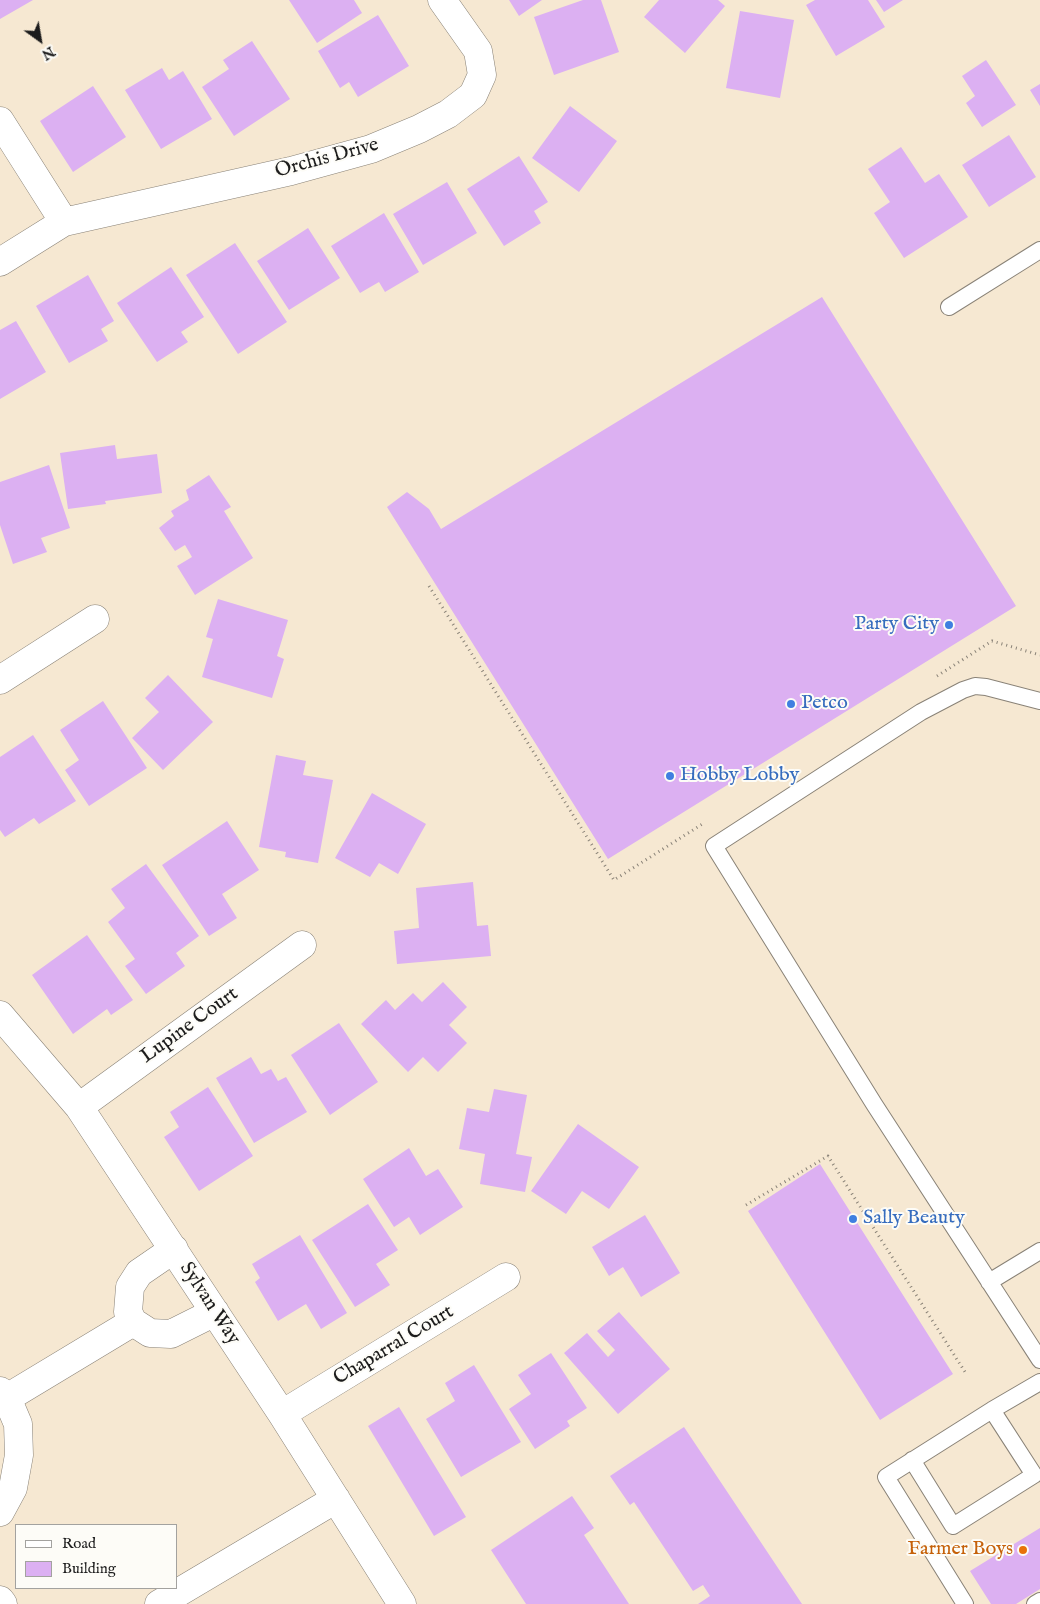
<!DOCTYPE html>
<html>
<head>
<meta charset="utf-8">
<style>
	body { margin:0 }
	#map { position:relative; width:1040px; height:1604px; overflow:hidden; background:#f6e8d2; font-family:"IM FELL English",serif }
	canvas { display:block }
	.legend { position:absolute; left:15px; top:1524px; width:162px; height:65px; box-sizing:border-box; background:#fdfcf7; border:1px solid #a3a29f; margin:0; padding:6px 9px; list-style:none; font-size:15px; color:#1c1c1c }
	.legend li { display:flex; align-items:center; gap:10px; height:25px }
	.legend b { width:25px; border:1px solid #a3a29f }
	.north { position:absolute; left:15px; top:15px; width:50px; height:50px; -webkit-text-stroke:4px #fdfcf7; paint-order:stroke; rotate:148deg; font-size:14px; font-weight:700; line-height:20px; text-align:center; color:#1c1c1c }
	.north::after { content:''; display:block; margin:auto; width:18px; height:22px; background:#1c1c1c; clip-path:polygon(50% 0,100% 100%,50% 72%,0 100%) }
</style>
</head>
<body>
<div id="map">
<canvas width="1040" height="1604"></canvas>
<ul class="legend">
<li><b style="height:6px;background:#fff"></b>Road</li>
<li><b style="height:14px;background:#dcb0f2"></b>Building</li>
</ul>
<div class="north">N</div>
</div>
<script>
const g = document.querySelector('canvas').getContext('2d');
g.lineJoin = 'round';
function paint(path, color) { g.fillStyle = color; g.fill(path, 'evenodd'); }
function strokePath(path, color, width, dash) { g.strokeStyle = color; g.lineWidth = width; g.lineCap = dash ? 'butt' : 'round'; g.setLineDash(dash || []); g.stroke(path); }
function label(font, color, halo, rows, align = 'center') {
  g.font = font + ' "IM FELL English",serif'; g.lineWidth = 4; g.setLineDash([]); g.textBaseline = 'middle'; g.strokeStyle = halo; g.fillStyle = color; for (const [text, x, y, turn = 0] of rows) {
    g.save(); g.translate(x, y); g.rotate((+turn || 0) * Math.PI / 180); g.textAlign = isNaN(turn) ? turn : align; if (halo) g.strokeText(text, 0, 0); g.fillText(text, 0, 0); g.restore();
  }
}
paint(new Path2D(`
	M0,0H33L0,19Z
	M289,0H354L362,13L317,43Z
	M509,0H542L519,16Z
	M583,0H601L619,52L554,75L534,17Z
	M659,0H718L725,6L685,53L644,17Z
	M815,0H868L885,27L836,56L806,5Z
	M876,0H903L884,12Z
	M740,11L794,20L780,98L726,88Z
	M378,15L409,66L358,97L349,82L340,88L318,51Z
	M252,41L290,99L234,136L202,87L229,69L223,60Z
	M986,60L1016,105L982,127L966,103L975,96L962,76Z
	M162,68L169,80L183,71L212,119L161,149L125,90Z
	M1040,84V106L1030,90Z
	M93,86L126,137L73,172L40,121Z
	M570,106L617,141L579,192L532,158Z
	M1009,135L1036,177L989,207L962,165Z
	M901,147L925,183L939,174L968,217L904,258L874,213L890,202L868,169Z
	M519,156L548,202L534,211L541,223L504,246L467,189Z
	M447,182L477,233L423,265L393,214Z
	M384,213L419,272L385,292L379,282L360,293L331,246Z
	M308,228L340,278L289,310L257,261Z
	M235,243L287,322L238,354L186,275Z
	M171,267L204,317L181,332L188,342L157,362L117,303Z
	M88,275L114,321L101,329L108,341L69,363L36,306Z
	M822,297L1016,606L608,859L387,507L407,492L429,509L441,529Z
	M16,321L46,372L0,399V330Z
	M115,445L117,459L157,454L162,493L105,501L106,504L68,509L60,453Z
	M49,465L70,528L41,538L47,552L13,564L0,525V482Z
	M209,475L231,507L224,511L253,558L195,595L177,566L192,557L185,545L175,551L159,528L174,516L171,511L189,500L186,490Z
	M218,599L288,620L277,656L284,659L272,698L202,677L213,639L206,637Z
	M168,675L213,722L163,770L132,738L159,712L145,698Z
	M103,701L147,768L89,806L65,770L79,760L60,730Z
	M33,735L76,801L39,824L34,818L5,837L0,830V757Z
	M276,755L306,761L303,775L333,780L318,863L285,857L286,852L259,847Z
	M372,793L426,824L398,874L379,863L370,877L335,858Z
	M227,821L259,870L222,894L237,918L209,936L162,865Z
	M146,864L199,936L176,953L185,966L146,994L125,966L135,959L108,922L125,908L111,889Z
	M473,882L477,926L488,925L491,956L397,964L394,931L419,928L416,888Z
	M87,935L133,1000L111,1015L107,1009L73,1034L32,975Z
	M443,982L467,1007L449,1025L467,1043L438,1072L423,1057L408,1072L361,1024L386,1000L395,1010L413,993L422,1002Z
	M339,1023L378,1082L330,1115L291,1055Z
	M251,1057L261,1074L271,1069L278,1081L286,1077L307,1112L254,1143L216,1078Z
	M208,1087L253,1156L199,1191L164,1137L179,1127L170,1112Z
	M494,1089L527,1095L516,1154L532,1157L525,1192L480,1184L485,1154L459,1149L467,1108L489,1112Z
	M578,1124L639,1167L609,1209L582,1191L566,1214L531,1191Z
	M409,1148L426,1176L438,1169L463,1207L420,1235L409,1217L394,1227L363,1179Z
	M820,1164L953,1374L880,1420L748,1211Z
	M368,1204L398,1250L376,1264L390,1285L355,1307L312,1240Z
	M645,1215L680,1273L641,1297L623,1267L609,1276L592,1247Z
	M300,1235L347,1313L321,1329L306,1304L278,1321L255,1282L260,1278L252,1264Z
	M619,1312L670,1369L618,1414L564,1353L587,1333L608,1357L615,1350L597,1331Z
	M551,1353L587,1408L567,1421L570,1426L535,1449L509,1409L531,1394L518,1375Z
	M474,1365L521,1442L461,1477L426,1419L455,1401L445,1383Z
	M399,1407L466,1517L434,1536L368,1426Z
	M684,1427L802,1604H698L710,1596L703,1585L693,1591L634,1502L630,1505L610,1476Z
	M572,1496L594,1528L584,1535L629,1604H526L491,1550Z
	M1040,1528V1589L1016,1604H991L970,1571Z`), '#dcb0f2');
const service = new Path2D(`
	M949,307L1040,250
	M1040,701L986,687L975,686L963,690L921,712L714,846L874,1104L1040,1360
	M989,1282L1040,1251
	M912,1460L953,1526L1034,1475L992,1410
	M965,1604L886,1477L992,1410L1040,1382
	M1035,1604L1040,1601`);
const minor = new Path2D(`
	M0,121L64,222
	M0,262L64,222L291,171L371,149L419,129L448,114L473,95L482,75L478,51L442,0
	M0,680L95,619
	M0,1015L79,1107L282,1414L402,1604
	M79,1107L302,945
	M133,1322L128,1312L130,1287L139,1273L174,1249
	M0,1391L7,1398L18,1424L19,1455L13,1488L0,1512
	M7,1398L133,1322L150,1333L171,1334L215,1312
	M282,1414L506,1277
	M0,1600L3,1604
	M159,1604L336,1499`);
strokePath(service, '#898277', 18);
strokePath(minor, '#898277', 29);
strokePath(new Path2D(`
	M429,586L614,880L704,823
	M937,676L992,641L1040,655
	M746,1205L828,1156L965,1372`), '#898277', 3, [1, 4]);
strokePath(service, '#fff', 16);
strokePath(minor, '#fff', 28);
for (const [x, y, r, color] of [
	[949,625,5,"#3f7fe0"],
	[791,704,5,"#3f7fe0"],
	[670,776,5,"#3f7fe0"],
	[853,1219,5,"#3f7fe0"],
	[1023,1550,5,"#e8710a"]
]) { const dot = new Path2D(); dot.arc(x, y, r, 0, 2 * Math.PI); g.fillStyle = color; g.fill(dot); strokePath(dot, '#fdfcf7', 2); }
label('20px', '#1c1c1c', '#fdfcf7', [
	["Orchis Drive",327,159,-15],
	["Lupine Court",190,1026,-36],
	["Sylvan Way",209,1304,57],
	["Chaparral Court",394,1346,-31]
]);
label('20px', '#366cbe', '#fdfcf7', [
	["Party City",939,625,"right"],
	["Petco",801,704],
	["Hobby Lobby",680,776],
	["Sally Beauty",863,1219]
], 'left');
label('20px', '#c56008', '#fdfcf7', [
	["Farmer Boys",1013,1550]
], 'right');
</script>
</body>
</html>
